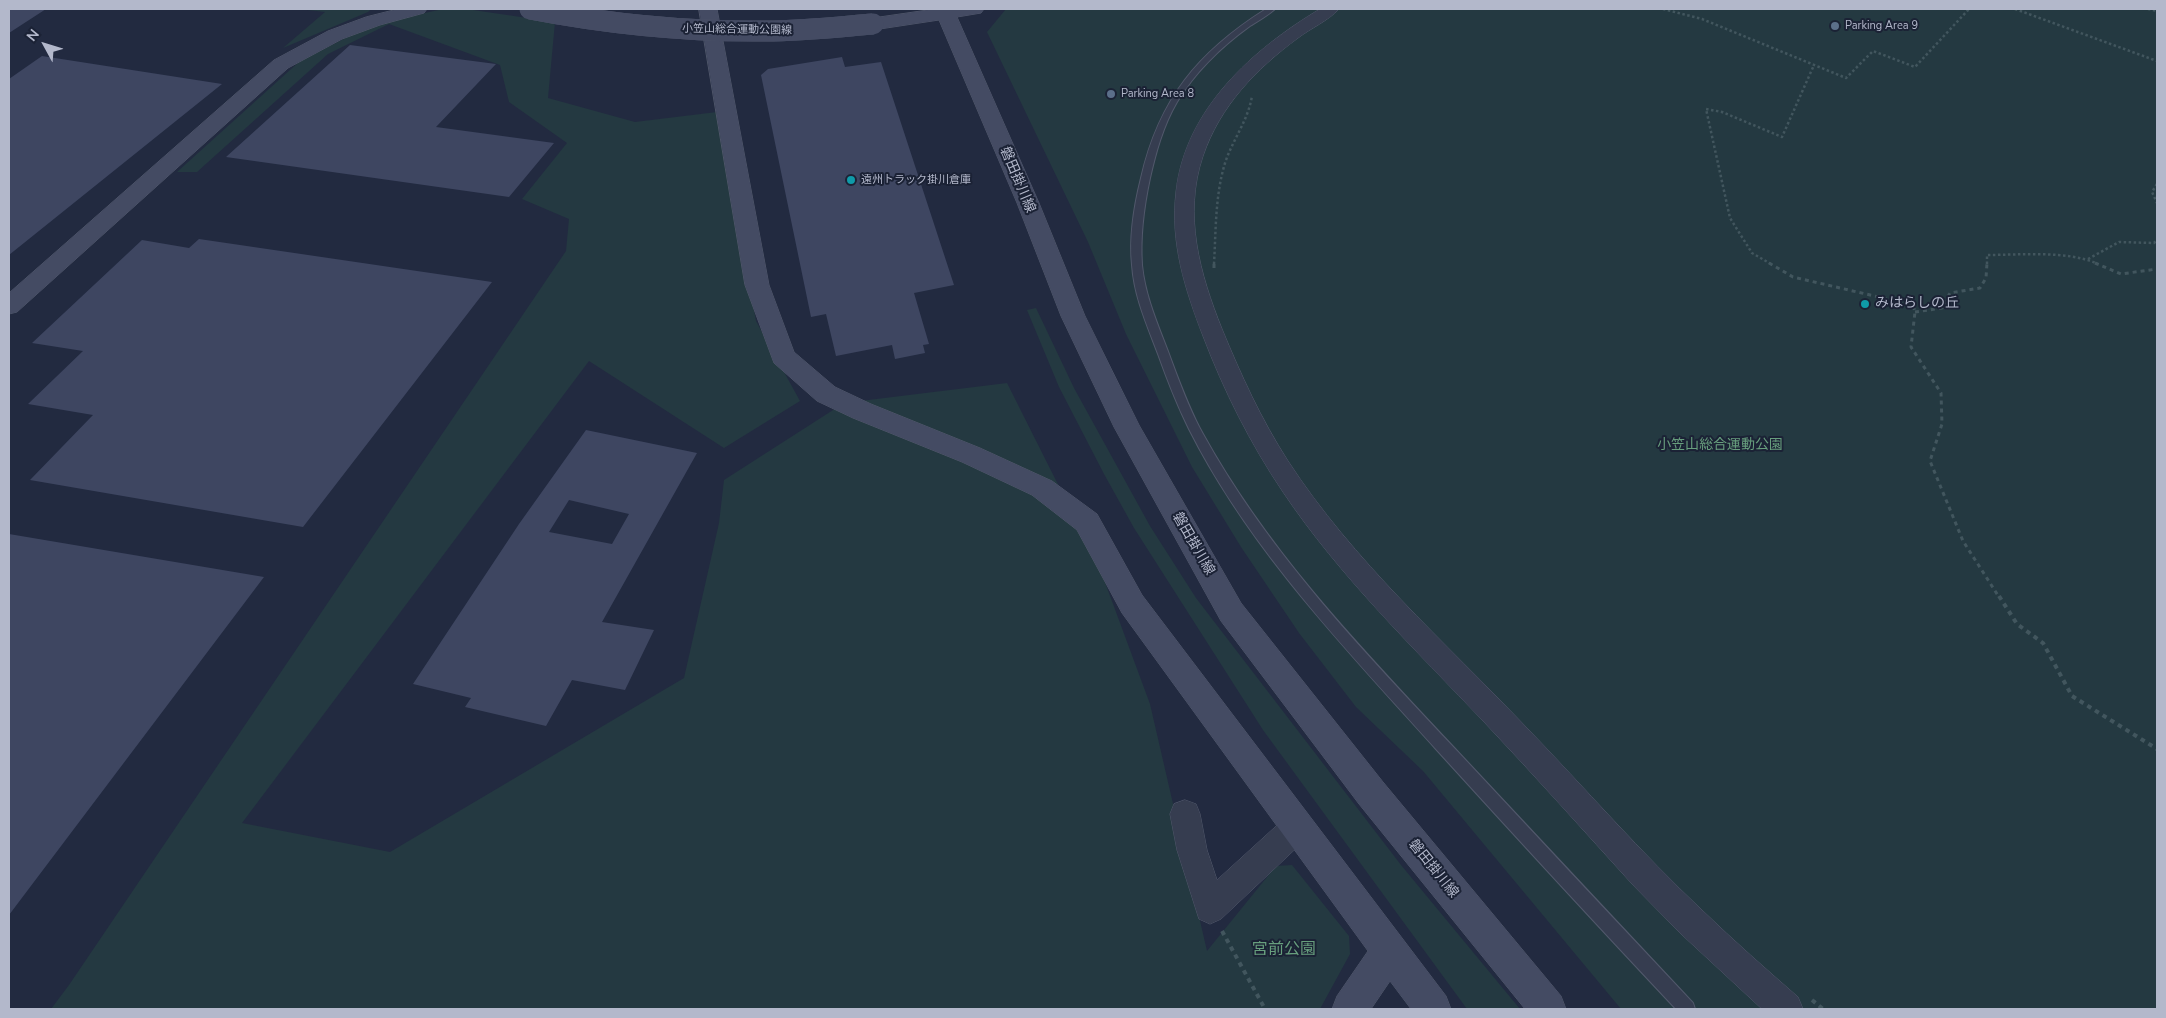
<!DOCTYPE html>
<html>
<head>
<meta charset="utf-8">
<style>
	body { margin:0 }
	#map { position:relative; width:2166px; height:1018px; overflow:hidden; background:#222a40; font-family:"Nunito Sans",sans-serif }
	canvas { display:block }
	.frame { position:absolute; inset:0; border:10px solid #b3b8cb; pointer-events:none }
	.north { position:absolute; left:20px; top:20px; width:50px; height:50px; -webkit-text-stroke:4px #1b2235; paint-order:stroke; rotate:309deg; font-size:14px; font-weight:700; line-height:20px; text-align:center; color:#b3b8cb }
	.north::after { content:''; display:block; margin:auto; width:18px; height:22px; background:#b3b8cb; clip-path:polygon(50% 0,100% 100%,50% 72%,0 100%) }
</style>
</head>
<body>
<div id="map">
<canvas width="2166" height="1018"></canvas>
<div class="frame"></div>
<div class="north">N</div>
</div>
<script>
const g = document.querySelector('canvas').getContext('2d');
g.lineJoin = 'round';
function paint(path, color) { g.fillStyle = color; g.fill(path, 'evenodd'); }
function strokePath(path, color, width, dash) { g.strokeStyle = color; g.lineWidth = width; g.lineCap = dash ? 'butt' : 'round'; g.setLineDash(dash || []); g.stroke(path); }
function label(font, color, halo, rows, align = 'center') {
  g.font = font + ' "Nunito Sans","Noto Sans JP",sans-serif'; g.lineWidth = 4; g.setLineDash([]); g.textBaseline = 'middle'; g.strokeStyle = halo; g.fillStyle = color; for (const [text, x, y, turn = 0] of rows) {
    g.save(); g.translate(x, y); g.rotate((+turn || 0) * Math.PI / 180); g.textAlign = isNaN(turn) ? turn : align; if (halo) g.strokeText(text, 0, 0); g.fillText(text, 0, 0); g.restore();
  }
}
paint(new Path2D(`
	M299,9H371L368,12L283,48L325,12Z
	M443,9H466L555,22L548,98L635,122L717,112L756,321L800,401L724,448L589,361L242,823L390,852L684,678L719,523L724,480L844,403L1007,383L1099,566L1150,704L1207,951L1276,866L1292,865L1349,936L1350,954L1320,1009H51L69,985L566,251L569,219L522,199L567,143L509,102L500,65L389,24L328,54L197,172H177L300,61L371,25Z
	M1006,9H2157V1009H1621L1423,771L1356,707L1299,633L1241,547L1192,467L1126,334L1088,242L987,32Z
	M1036,308L1074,388L1150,526L1196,598L1401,865L1520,1009H1467L1263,730L1134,528L1104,474L1059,387L1027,310Z`), '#243941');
paint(new Path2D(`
	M9,9H46L9,33Z
	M350,45L496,64L436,127L554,143L509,197L226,157Z
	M42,56L222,84L9,255V79Z
	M842,57L845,67L881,62L954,285L914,293L929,344L923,345L925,353L895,359L892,345L836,356L826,314L811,317L761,75L768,69Z
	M199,239L492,282L303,527L30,480L93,415L28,404L83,351L32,343L142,240L189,248Z
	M586,430L697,453L602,622L654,630L625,690L572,680L546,726L465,707L471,698L413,684L519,524ZM569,500L629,514L612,544L549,532Z
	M9,534L264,577L9,915Z`), '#3e4661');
const lane = new Path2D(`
	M1266,9H1275C1267,16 1258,21 1250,26C1221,47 1195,72 1177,102C1163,126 1156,152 1150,178C1144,206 1140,236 1142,265C1145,296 1158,325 1169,354C1179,381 1189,409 1203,434C1269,554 1366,654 1459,753C1537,837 1615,920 1693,1003L1695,1009H1676C1595,923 1515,836 1435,748C1346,649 1250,550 1189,429C1177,405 1167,379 1158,354C1147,325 1134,296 1132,265C1129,237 1134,206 1141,178C1159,99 1198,52 1266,9Z`);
const street = new Path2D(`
	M1320,9H1339C1328,21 1311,28 1298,38C1256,69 1220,106 1203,156C1183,215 1200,274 1222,329C1241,375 1261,419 1288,461C1353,561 1444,641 1526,727C1585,788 1641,853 1703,911C1734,941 1766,969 1798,997L1803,1009H1762L1680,933L1633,885C1584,831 1535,776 1485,723C1415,649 1340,577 1283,492C1250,443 1224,391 1203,336C1185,289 1170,243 1176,192C1185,109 1253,49 1320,9Z
	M1185,800L1196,804L1200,814L1207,850L1217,880L1285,818L1296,814L1307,818L1311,828L1307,838L1221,919L1210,924L1199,919L1177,850L1170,814L1174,804Z`);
const secondary = new Path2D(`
	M398,9H427L424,13L380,25L342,39L288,68L17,312L9,314V293L274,60L328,31L366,17Z
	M699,9H717L769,285L794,352L835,387L871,404L980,448L1052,481L1097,514L1142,595L1446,996L1451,1009H1411L1390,981L1371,1009H1332L1337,996L1368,951L1122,613L1077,530L1032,495L962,462L853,418L817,401L774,363L745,285Z
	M935,9H984L981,13L957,17L1039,203L1085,316L1139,425L1241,603L1383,782L1561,996L1566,1009H1525L1359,804L1221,621L1114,427L1061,316L1017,203L939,20L873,30L866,28L864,24L866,20L873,18Z`);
strokePath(lane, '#51586b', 2);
strokePath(street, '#51586b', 1);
strokePath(secondary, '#51586b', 1);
strokePath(new Path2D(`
	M1663,9L1702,19L1846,78L1873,51L1915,67L1969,9
	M2015,9L2157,61
	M2148,9L2157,11
	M2157,184L2152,192L2157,203
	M2088,259L2119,242L2154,243L2157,240
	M1214,264C1216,230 1215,193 1226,160C1234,138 1248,120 1252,96
	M1771,264L1752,253L1730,218L1706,109L1722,112L1782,137L1814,65
	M1987,264V255C2021,255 2067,250 2098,264`), '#42565e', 2.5, [2.5, 2.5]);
strokePath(new Path2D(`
	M1769,263L1793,277L1913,305L1915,312L1911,347L1941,393L1942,424L1930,461L1963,541L1999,597
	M2095,263L2121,274L2157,269
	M1214,268V263
	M1915,312L1942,308L1950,293L1980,288L1986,278L1987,263`), '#42565e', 3, [4, 4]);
strokePath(new Path2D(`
	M1999,596L2017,624L2043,643L2072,696L2157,749
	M1222,931L1265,1009
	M1812,1000L1823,1009`), '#42565e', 4, [4.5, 4.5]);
paint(lane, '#363d50');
paint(street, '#363d50');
paint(secondary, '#444b63');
const secondaryBridge = new Path2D(`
	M530,9C608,24 686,32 766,31C802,31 837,27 873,24`);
strokePath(secondaryBridge, '#51586b', 21, []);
strokePath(secondaryBridge, '#444b63', 21);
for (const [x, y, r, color] of [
	[1835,26,5,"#5c6f8a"],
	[1111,94,5,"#5c6f8a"],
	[851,180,5,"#0f9aa8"],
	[1865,304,5,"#0f9aa8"]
]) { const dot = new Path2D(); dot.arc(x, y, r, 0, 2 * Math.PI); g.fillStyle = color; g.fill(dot); strokePath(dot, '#1b2235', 2); }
label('11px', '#b3b8cb', '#1b2235', [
	["Parking Area 9",1845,26],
	["Parking Area 8",1121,94],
	["遠州トラック掛川倉庫",861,180]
], 'left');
label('11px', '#b3b8cb', '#1b2235', [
	["小笠山総合運動公園線",737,30,1]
]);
label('14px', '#b3b8cb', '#1b2235', [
	["磐田掛川線",1017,180,67],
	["磐田掛川線",1193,544,60],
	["磐田掛川線",1433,869,51]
]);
label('14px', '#b3b8cb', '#1b2235', [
	["みはらしの丘",1875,304]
], 'left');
label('14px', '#679e7d', '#1b2235', [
	["小笠山総合運動公園",1720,446]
]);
label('16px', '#679e7d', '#1b2235', [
	["宮前公園",1284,950]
]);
</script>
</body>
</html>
